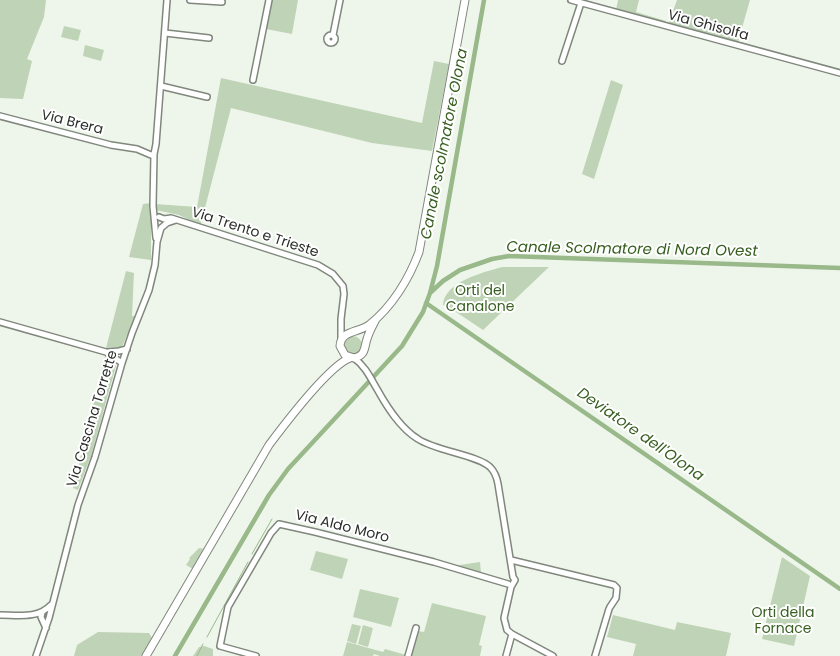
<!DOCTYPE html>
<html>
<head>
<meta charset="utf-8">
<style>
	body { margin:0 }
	canvas { display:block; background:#eef5ea }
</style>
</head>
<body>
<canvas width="840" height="656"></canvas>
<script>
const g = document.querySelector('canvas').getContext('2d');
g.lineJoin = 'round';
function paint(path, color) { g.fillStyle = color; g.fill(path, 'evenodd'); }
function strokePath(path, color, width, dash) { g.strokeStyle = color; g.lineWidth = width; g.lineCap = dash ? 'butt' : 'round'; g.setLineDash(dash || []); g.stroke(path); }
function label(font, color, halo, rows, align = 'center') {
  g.font = font + ' Poppins,sans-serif'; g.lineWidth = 4; g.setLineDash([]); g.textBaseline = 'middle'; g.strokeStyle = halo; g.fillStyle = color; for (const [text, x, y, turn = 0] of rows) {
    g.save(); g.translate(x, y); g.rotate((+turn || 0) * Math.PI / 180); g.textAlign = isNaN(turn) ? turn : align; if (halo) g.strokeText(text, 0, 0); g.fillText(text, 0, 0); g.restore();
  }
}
paint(new Path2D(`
	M0,0H46L44,17L27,59L32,61L23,99L0,98Z
	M272,0H298L292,34L266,29Z
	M618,0H639L636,12L666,21L664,24L616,10Z
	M677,0H750L738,42L668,25Z
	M64,26L81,30L78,41L61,37Z
	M85,45L104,50L101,61L83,56Z
	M434,61L449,64L432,151L372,143L231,108L200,227L194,225V222L179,215L156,210L155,204L197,207L221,78L422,123Z
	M611,80L623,85L594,179L582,174Z
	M151,203V260L129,257L143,204Z
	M502,267H549L483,330L450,308L443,305C444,282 484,272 502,267Z
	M126,271L134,273L132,316H135L122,347L106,348Z
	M344 345a9 9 0 1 1 18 0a9 9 0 1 1-18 0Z
	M105,356L112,361L116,366L91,456L78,490L73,488Z
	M199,548L205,549L193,569L186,565L190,559L189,558Z
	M316,551L348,559L342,579L310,570Z
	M782,557L810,576L794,646L762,639Z
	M480,562L481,573L453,566Z
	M360,589L399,598L391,627L353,617Z
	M432,603L486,616L479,645L482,646L480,656H411L418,631L424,632Z
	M613,615L675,630L677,622L731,633L726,656H633L636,644L607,637Z
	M352,624L361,626L356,644L347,641Z
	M363,625L373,628L368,647L358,644Z
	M98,632L149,633L152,638L142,656H74L77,645Z
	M347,642L383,652L385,649L406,655L405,656H380L374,654L373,656H343Z
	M204,646L213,649V656H193L199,647Z`), '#bfd4b6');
strokePath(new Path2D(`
	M252,554L272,519
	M207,637L248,562
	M197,656L203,644`), '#99b98a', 1);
strokePath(new Path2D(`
	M430,293L437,266L484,0
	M426,303L840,589
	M175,656L269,495L288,469L402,346L423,312L430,293L443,281L460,270L492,259L509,256L840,268`), '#99b98a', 4.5);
const street = new Path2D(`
	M190,0L222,2
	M571,0L840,73
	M165,33L209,38
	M333,35L340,0
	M327 39a4 4 0 1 1 8 0a4 4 0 1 1-8 0Z
	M562,61L581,3
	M253,80L269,0
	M161,86L207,97
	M0,116L111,145L137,149L151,155L154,154
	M159,217L164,219L171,218L318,265L333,274L343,286L344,294L341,319V340
	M161,228L167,223L176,220
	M156,238L153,206L154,154L156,144L167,0
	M0,322L106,352L122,363
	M108,352L119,351L127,349
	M354,358C365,366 370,377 377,389C387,407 400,428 418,439C436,451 477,455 490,467C495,472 497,478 498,484L513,577L515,580L511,587L504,618L507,630L512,634L553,656
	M511,560L614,585L617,588L616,598L610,607
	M42,613L41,617L46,628
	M0,615C18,615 38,619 51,605
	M36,656L49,618L78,505L95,457L122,363L132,333L149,290L155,265L157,242L161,228
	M256,656L220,646L228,607L271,533L279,524L315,532L434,562L508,584
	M408,656L416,628
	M506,656L512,634
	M595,656L609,609`);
const secondary = new Path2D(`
	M376,319C373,325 369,332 367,339C364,348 366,355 354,358L345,355L340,346C341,330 358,333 369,325C392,307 409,279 419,252L465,0
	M146,656L269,445C284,425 329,366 350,358`);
strokePath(street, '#80877d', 8);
strokePath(secondary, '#80877d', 9);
strokePath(street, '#fff', 5);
strokePath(secondary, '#fff', 7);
label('14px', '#2b2e2a', '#fff', [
	["Via Ghisolfa",708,26,15],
	["Via Brera",72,123,14],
	["Via Trento e Trieste",255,233,18],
	["Via Cascina Torrette",93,419,-73],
	["Via Aldo Moro",342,527,14]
]);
label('14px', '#386020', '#fff', [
	["Orti del",480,291],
	["Canalone",480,307],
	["Orti della",783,613],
	["Fornace",783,629]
]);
label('italic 15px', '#365e1e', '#fff', [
	["Canale scolmatore Olona",445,144,-79],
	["Canale Scolmatore di Nord Ovest",632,250,1],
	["Deviatore dell'Olona",640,435,35]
]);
</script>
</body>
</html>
